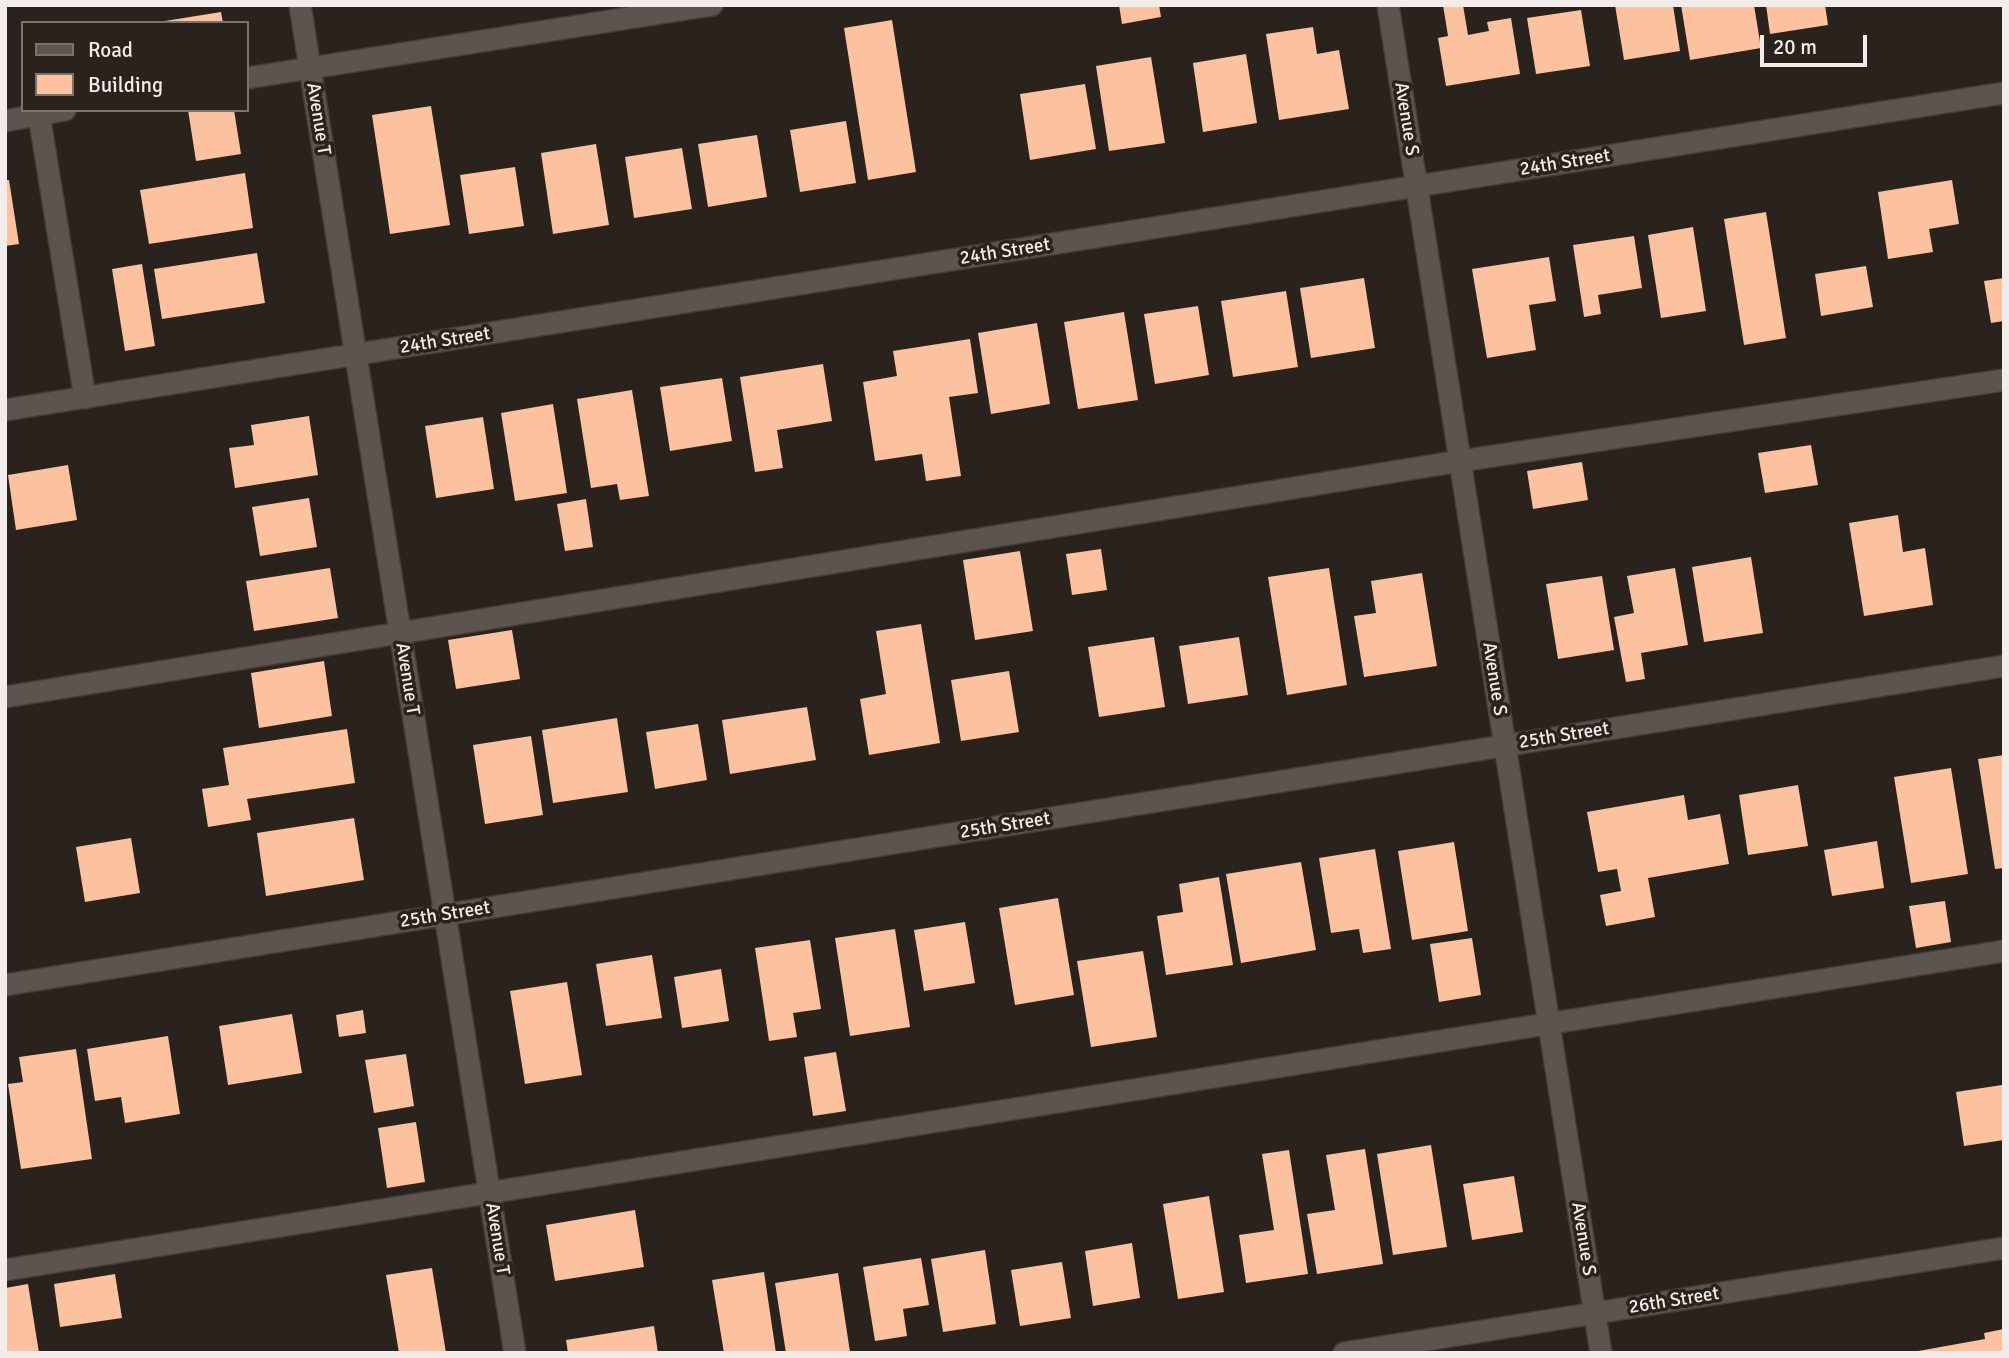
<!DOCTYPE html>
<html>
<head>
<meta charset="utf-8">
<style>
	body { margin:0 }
	#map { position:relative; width:2009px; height:1358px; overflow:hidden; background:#29221d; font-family:Signika,sans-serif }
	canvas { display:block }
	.frame { position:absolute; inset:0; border:7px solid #f2edea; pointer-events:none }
	.legend { position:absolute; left:21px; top:21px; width:228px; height:91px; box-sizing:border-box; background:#29221d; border:2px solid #79736f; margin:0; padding:9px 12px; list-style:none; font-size:21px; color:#f2edea }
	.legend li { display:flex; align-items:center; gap:14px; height:35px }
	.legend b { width:35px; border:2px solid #79736f }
	.scale { position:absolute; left:1760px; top:35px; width:107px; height:32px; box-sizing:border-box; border:4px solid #f2edea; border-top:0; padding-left:9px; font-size:21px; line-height:24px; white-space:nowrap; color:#f2edea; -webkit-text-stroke:5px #29221d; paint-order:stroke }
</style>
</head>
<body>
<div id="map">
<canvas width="2009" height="1358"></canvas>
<div class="frame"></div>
<ul class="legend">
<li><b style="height:9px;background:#5d544f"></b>Road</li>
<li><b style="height:19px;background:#fcc19f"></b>Building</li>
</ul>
<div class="scale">20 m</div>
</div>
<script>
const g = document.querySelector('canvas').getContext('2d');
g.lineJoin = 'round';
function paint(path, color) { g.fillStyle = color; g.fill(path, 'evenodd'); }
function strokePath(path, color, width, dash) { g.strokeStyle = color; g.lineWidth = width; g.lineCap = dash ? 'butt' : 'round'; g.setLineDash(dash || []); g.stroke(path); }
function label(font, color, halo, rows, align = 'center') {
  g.font = font + ' Signika,sans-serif'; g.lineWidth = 7; g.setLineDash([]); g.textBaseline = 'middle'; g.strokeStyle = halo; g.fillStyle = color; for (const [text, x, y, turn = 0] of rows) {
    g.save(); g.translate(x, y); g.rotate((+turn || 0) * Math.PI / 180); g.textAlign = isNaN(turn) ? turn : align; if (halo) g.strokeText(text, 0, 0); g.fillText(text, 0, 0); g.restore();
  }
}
paint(new Path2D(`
	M1119,5H1159L1161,17L1122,24Z
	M1443,5H1463L1468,35L1489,31L1487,22L1511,18L1520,74L1446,86L1438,38L1448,36Z
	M1615,5H1673L1680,51L1624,60Z
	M1681,5H1754L1761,48L1690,60Z
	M1766,5H1825L1828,25L1770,34Z
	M1581,10L1590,66L1536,74L1527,18Z
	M221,12L223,23H165V21Z
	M892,20L916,172L868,180L844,28Z
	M1313,27L1317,54L1339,50L1349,109L1279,120L1266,34Z
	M1246,54L1257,123L1203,132L1193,63Z
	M1151,57L1165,143L1109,151L1096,66Z
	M1085,84L1096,149L1030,160L1020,94Z
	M431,106L450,225L390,234L372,115Z
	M188,110H234L241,154L196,161Z
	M846,121L856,183L800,192L790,130Z
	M757,135L767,197L708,207L698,144Z
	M596,144L609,225L553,234L541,153Z
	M682,148L692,209L634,218L625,157Z
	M515,167L524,226L469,234L460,175Z
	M245,173L253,228L149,244L140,190Z
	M5,180H9L19,244L5,246Z
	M1952,180L1959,224L1929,229L1933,252L1888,259L1878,192Z
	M1766,212L1786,338L1744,345L1724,219Z
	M1693,227L1706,311L1661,318L1648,235Z
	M1634,236L1642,288L1598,295L1601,314L1584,317L1573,245Z
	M257,253L265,303L162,319L154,269Z
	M1549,257L1556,301L1529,305L1536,350L1487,358L1472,269Z
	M142,264L155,346L125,351L112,269Z
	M1866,266L1873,307L1821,316L1815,274Z
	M1364,278L1375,348L1311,358L1300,288Z
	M2004,278V321L1991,323L1984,281Z
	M1286,291L1298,367L1233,377L1221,301Z
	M1198,306L1209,375L1155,384L1144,314Z
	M1124,312L1138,400L1078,409L1064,322Z
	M1037,323L1050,404L991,414L978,333Z
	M970,339L978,393L949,397L961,476L926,481L922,454L875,461L863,382L897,376L893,351Z
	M823,364L832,421L777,430L783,468L755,472L740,377Z
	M722,378L732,441L670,451L660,387Z
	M632,390L649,496L620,500L617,484L591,488L577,399Z
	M553,404L567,493L515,501L501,413Z
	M309,416L318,475L235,488L229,448L254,445L251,425Z
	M483,417L494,489L436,498L425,426Z
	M1811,445L1818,485L1765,493L1758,453Z
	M1582,462L1588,500L1533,509L1527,471Z
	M68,465L77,520L16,530L8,475Z
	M309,498L317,547L260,556L252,507Z
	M586,499L593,547L565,551L557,504Z
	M1898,515L1903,552L1925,548L1933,605L1864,616L1849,523Z
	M1101,549L1107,590L1072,595L1066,554Z
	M1020,551L1033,631L975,640L963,560Z
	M1751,557L1763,633L1704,642L1692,567Z
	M330,568L338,618L254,631L246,581Z
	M1329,568L1347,685L1287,695L1268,577Z
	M1675,568L1688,645L1641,653L1645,679L1626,682L1614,617L1634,613L1627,576Z
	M1422,573L1437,666L1364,677L1354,616L1376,613L1371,581Z
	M1602,576L1614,650L1558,659L1546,584Z
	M921,624L940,743L869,755L860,699L886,694L876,631Z
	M512,630L520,679L456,689L448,640Z
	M1154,637L1165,707L1099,717L1088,647Z
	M1239,637L1248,695L1188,704L1179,646Z
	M324,661L332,716L259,728L251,673Z
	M1009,671L1019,732L961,741L951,680Z
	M807,707L816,760L730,774L722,720Z
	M617,718L628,792L553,803L542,730Z
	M698,724L707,780L655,789L646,732Z
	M347,729L355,783L247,799L251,820L208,827L202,789L229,785L223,748Z
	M531,736L543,815L485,824L473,745Z
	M2004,755V868L1995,869L1978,759Z
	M1951,768L1968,874L1911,883L1894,777Z
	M1798,785L1808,846L1748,855L1739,795Z
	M1684,795L1688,820L1720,814L1729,864L1648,878L1655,917L1606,926L1600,895L1621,891L1617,869L1598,872L1587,812Z
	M354,818L364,880L266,896L257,833Z
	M131,838L140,893L85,902L76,847Z
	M1877,841L1884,888L1832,896L1824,850Z
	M1454,842L1468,931L1412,940L1398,851Z
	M1375,849L1391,949L1363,953L1359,929L1331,933L1319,858Z
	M1301,862L1316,950L1241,963L1226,874Z
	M1219,877L1233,965L1166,975L1157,916L1183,912L1179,884Z
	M1058,898L1074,995L1015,1005L999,908Z
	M1945,901L1951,942L1916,948L1909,906Z
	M965,922L975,983L924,991L914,930Z
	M895,929L910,1027L850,1036L835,938Z
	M1472,938L1481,995L1439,1002L1430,944Z
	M810,940L821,1009L793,1013L797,1037L769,1041L755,948Z
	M1143,951L1157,1037L1091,1047L1077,961Z
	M652,955L662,1018L606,1026L596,964Z
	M721,969L729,1021L682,1028L674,977Z
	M567,982L582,1075L525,1084L510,991Z
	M363,1010L366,1033L339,1037L336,1015Z
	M292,1014L302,1073L228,1085L219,1026Z
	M168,1036L180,1114L125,1123L121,1097L95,1101L87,1049Z
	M76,1049L92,1159L21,1169L8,1084L23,1082L19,1057Z
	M836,1052L846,1111L813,1116L804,1057Z
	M406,1054L414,1106L374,1113L365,1060Z
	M2002,1085L2004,1140L1964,1146L1956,1092Z
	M416,1122L425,1182L387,1188L378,1128Z
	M1431,1145L1447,1247L1393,1255L1377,1154Z
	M1365,1149L1383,1264L1317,1274L1307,1214L1335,1210L1326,1155Z
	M1289,1150L1308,1274L1246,1283L1239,1235L1274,1230L1262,1154Z
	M1514,1176L1523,1232L1472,1240L1463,1184Z
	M1209,1196L1224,1292L1178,1299L1163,1204Z
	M635,1210L644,1267L555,1281L546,1225Z
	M1132,1243L1140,1298L1093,1306L1085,1251Z
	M985,1250L996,1324L943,1332L931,1259Z
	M921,1258L929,1305L903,1309L907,1336L875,1341L863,1267Z
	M1062,1262L1071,1318L1020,1326L1011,1270Z
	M432,1268L446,1353H399L386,1275Z
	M764,1272L776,1353H724L712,1280Z
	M838,1273L850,1352L786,1353L775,1283Z
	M115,1274L122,1318L60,1327L54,1284Z
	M28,1284L39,1353H5V1288Z
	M654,1326L658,1353H568L566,1340Z
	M2004,1329V1353H1907L1985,1339L1984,1333Z`), '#fcc19f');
const minor = new Path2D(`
	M300,5L515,1353
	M1388,5L1601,1353
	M247,78L712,5
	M39,115L85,398
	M5,121L65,110
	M5,410L2004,93
	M5,697L1460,461L2004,380
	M5,985L2004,666
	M5,1270L2004,951
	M1344,1353L2004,1248`);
strokePath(minor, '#433d3a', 24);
strokePath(minor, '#5d544f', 21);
label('19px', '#f2edea', '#29221d', [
	["Avenue T",318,119,81],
	["Avenue S",1406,119,81],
	["24th Street",1565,163,-9],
	["24th Street",1005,252,-9],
	["24th Street",445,341,-9],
	["Avenue T",407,679,81],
	["Avenue S",1494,679,81],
	["25th Street",1564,736,-9],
	["25th Street",1005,826,-9],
	["25th Street",445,915,-9],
	["Avenue T",497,1239,81],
	["Avenue S",1583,1239,81],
	["26th Street",1674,1301,-9]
]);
</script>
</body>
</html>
